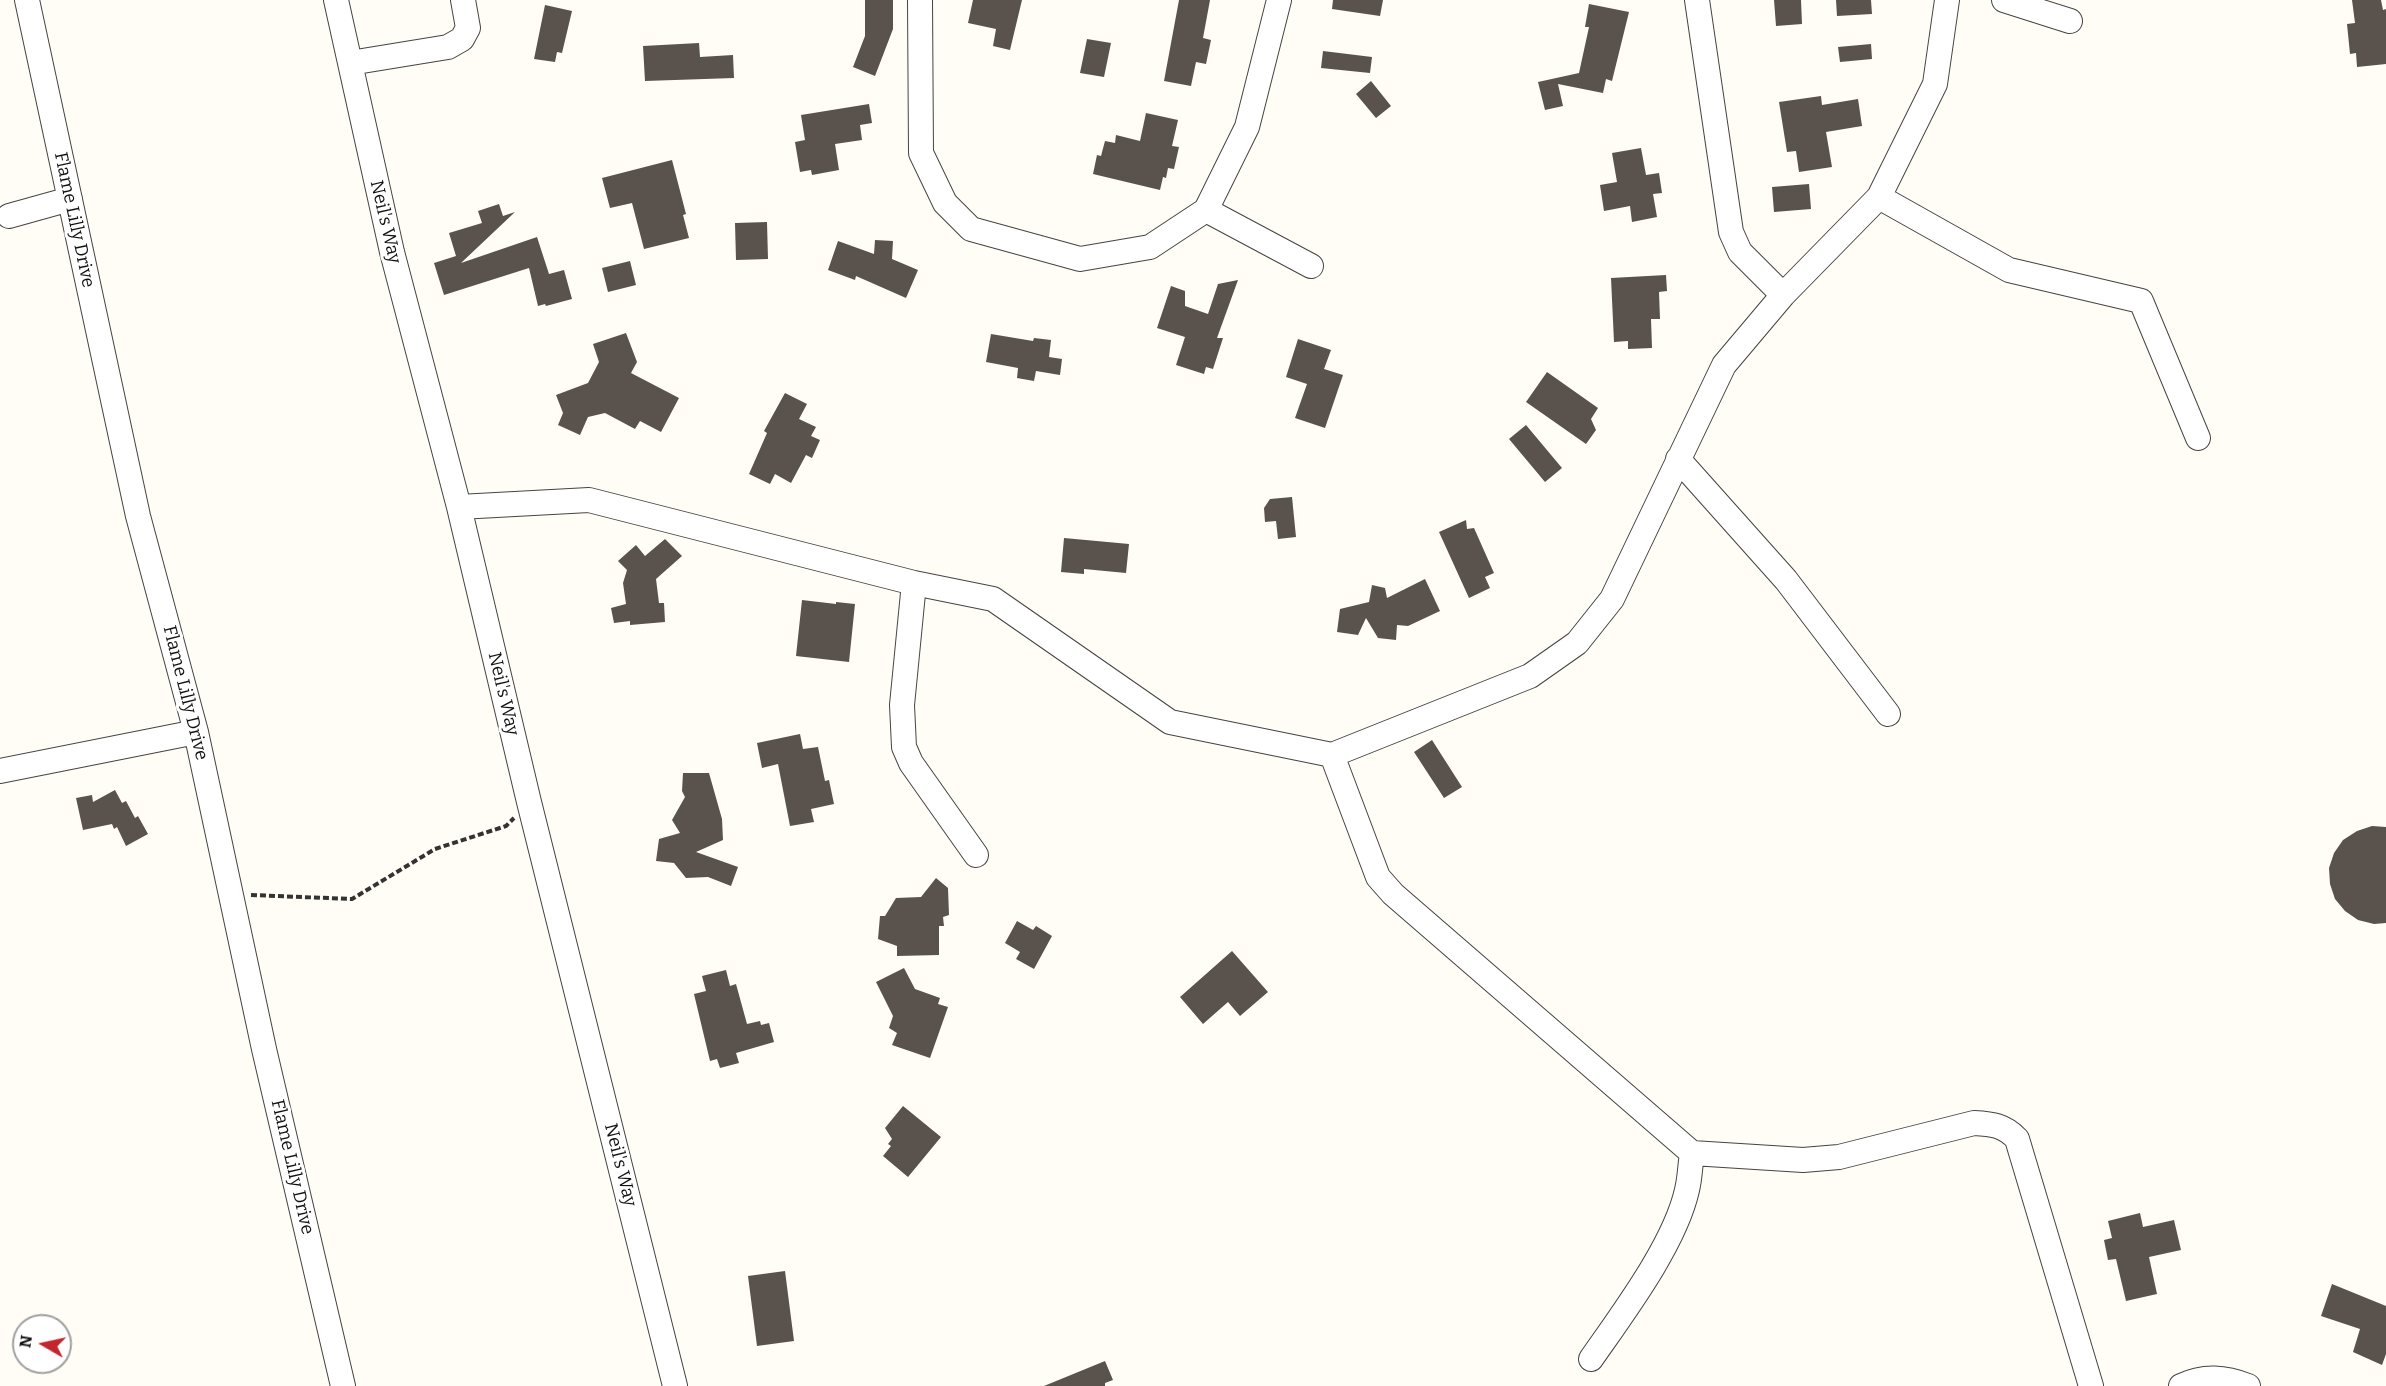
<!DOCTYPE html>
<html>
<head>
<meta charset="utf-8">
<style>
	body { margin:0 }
	#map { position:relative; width:2386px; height:1386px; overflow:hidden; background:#fffdf5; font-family:Bitter,serif }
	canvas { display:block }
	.north { position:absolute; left:12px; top:1314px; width:60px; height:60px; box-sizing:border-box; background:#fff; border:2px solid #a0a0a0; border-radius:50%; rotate:279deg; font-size:16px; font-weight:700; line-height:24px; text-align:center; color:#111 }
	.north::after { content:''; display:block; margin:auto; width:21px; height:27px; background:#c4262e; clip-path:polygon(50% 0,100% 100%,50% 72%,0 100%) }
</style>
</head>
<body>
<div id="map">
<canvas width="2386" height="1386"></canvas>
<div class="north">N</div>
</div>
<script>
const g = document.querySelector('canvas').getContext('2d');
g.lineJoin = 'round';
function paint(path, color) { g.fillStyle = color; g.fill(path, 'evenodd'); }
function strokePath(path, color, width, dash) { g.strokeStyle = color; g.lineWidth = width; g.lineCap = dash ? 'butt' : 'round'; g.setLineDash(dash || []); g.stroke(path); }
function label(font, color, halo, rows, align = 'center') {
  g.font = font + ' Bitter,serif'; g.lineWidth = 6; g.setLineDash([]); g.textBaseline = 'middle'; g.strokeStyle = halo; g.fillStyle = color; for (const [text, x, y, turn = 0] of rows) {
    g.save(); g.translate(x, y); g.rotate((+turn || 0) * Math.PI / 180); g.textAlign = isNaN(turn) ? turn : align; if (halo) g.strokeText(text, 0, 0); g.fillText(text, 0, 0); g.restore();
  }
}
paint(new Path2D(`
	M865,0H893V29L875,76L853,67L865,36Z
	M973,0H1022L1010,50L993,46L996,29L968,23Z
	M1179,0H1210L1203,38L1211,40L1206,64L1196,62L1191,86L1164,81Z
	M1333,0H1383L1380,16L1332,9Z
	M1774,0H1801L1802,24L1776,26Z
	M1836,0H1871L1872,14L1837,16Z
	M2352,0H2381L2383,10L2386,9V64L2357,67L2356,53L2350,54L2347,24L2355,23Z
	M1589,4L1629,12L1612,81L1606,79L1603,93L1558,84L1563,106L1545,110L1538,82L1579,73L1589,27H1585Z
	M545,5L572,11L562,53L557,52L555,62L534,59Z
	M1087,39L1111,43L1104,77L1080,73Z
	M699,43L700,57L733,55L734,78L645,81L643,46Z
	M1871,44L1872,59L1840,62L1838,47Z
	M1323,51L1372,57L1370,73L1321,68Z
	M1371,81L1391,106L1376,118L1356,94Z
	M1821,96L1822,105L1858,99L1862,126L1826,132L1832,167L1799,172L1796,151L1787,152L1779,102Z
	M869,104L872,123L860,125L862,140L835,144L839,170L812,175L811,170L800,172L795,142L805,140L801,115Z
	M1146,113L1178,120L1172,146L1179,147L1174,169L1168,168L1166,178L1163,177L1160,190L1093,174L1097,155L1101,156L1105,141L1115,143L1116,135L1140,141Z
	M1641,148L1646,175L1659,173L1662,193L1653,194L1657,217L1632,222L1630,206L1604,211L1600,185L1617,182L1612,153Z
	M672,160L686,214L683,215L689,238L644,249L632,203L610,208L602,178Z
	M1809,184L1811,209L1774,212L1772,187Z
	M499,204L503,216L515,212L461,263L537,237L549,274L564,270L572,299L546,306L545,304L538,306L529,268L444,295L434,263L456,256L449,233L482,223L478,211Z
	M767,222L768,259L736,260L735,223Z
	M875,240L893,241L892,259L918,270L906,298L856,276L855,280L828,270L838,241L874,254Z
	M630,261L636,285L608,292L602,268Z
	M1666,275L1667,291L1659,292L1660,319H1651L1652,348L1628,349V341L1614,342L1611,278Z
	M1238,280L1217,338H1223L1213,369L1206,367L1204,374L1176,365L1185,337L1157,328L1171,286L1185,291V306L1208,314L1218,284Z
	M626,333L637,362L631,373L679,398L661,432L640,421L635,429L605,413L588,417L580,435L558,425L563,413L556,395L588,383L599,362L593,344Z
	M991,334L1033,341L1034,338L1051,340L1049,357L1062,359L1060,375L1036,371L1034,381L1017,378L1018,368L986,362Z
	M1298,339L1331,350L1324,369L1343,375L1325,428L1295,418L1307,384L1286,377Z
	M1547,372L1598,408L1591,419L1596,430L1586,444L1526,402Z
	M785,393L807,404L799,419L816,427L811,436L820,440L812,458L806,455L791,483L775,474L770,484L749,474L767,433L764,431Z
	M1526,425L1562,468L1545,482L1509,439Z
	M1292,497L1296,537L1278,539L1276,521L1265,522L1264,508L1270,499Z
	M1466,520L1467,529L1474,528L1494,573L1485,577L1490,588L1469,598L1439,532Z
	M1064,538L1129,544L1126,573L1084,569V574L1061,572Z
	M665,539L682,556L656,579L659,603H664L665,622L630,625V621L614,623L611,608L626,604L623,583L627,570L618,561L636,545L645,556Z
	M1425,579L1440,611L1408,626L1397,625L1396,640L1378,638L1366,618L1358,635L1337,632L1340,609L1369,602L1372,585L1385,588L1387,598Z
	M802,600L836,604V602L855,604L849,662L796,656Z
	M800,734L803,749L818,747L825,781L829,780L834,804L811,809L814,822L790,826L778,764L762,768L757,743Z
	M1432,740L1462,787L1444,798L1414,752Z
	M683,773H709L722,819L723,840L696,852L738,867L731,886L708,877L686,878L674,863L656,861L659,839L680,833L672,820L685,797L682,791Z
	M115,790L122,803L126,801L135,818L138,816L148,834L126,846L117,827L114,829L112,824L83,830L76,798L92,795L93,802Z
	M2372,826L2386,827V923L2374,924L2358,920L2345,911L2335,899L2330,884L2329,868L2334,853L2343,840L2357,831Z
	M936,878L948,888L949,915L943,917L944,926H939V955L897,956V946L878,939L880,916H885L896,898L921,897Z
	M1017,921L1033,930L1036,926L1052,936L1034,969L1016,959L1020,952L1005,943Z
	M1232,951L1268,992L1240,1016L1228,1002L1203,1024L1180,997Z
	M904,968L915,989L940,998L938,1004L948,1007L930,1058L892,1045L897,1033L889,1028L893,1016L876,982Z
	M726,970L730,986L736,984L747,1024L760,1021L761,1025L769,1023L774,1042L736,1053L739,1063L720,1068L717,1059L710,1061L694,994L706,991L702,976Z
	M903,1106L941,1137L908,1177L883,1156L891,1146L888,1144L892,1139L885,1128Z
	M2140,1213L2143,1227L2174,1220L2181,1250L2149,1257L2157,1294L2126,1301L2116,1259L2108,1260L2104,1240L2112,1238L2108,1221Z
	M785,1271L794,1341L757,1346L748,1276Z
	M2332,1284L2386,1306V1354L2382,1365L2353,1352L2360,1329L2321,1316Z
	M1105,1361L1113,1380L1105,1383V1386H1044Z`), '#5a524d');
const minor = new Path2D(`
	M27,0L138,516L196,732L264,1049L343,1386
	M336,0L392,252L459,507L529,802L675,1386
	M920,0L921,153L945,203L971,229L1080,259L1150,247L1206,210L1247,127L1279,0
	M1697,0L1731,232L1740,252L1783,295
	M2004,0L2070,21
	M350,63L448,47L462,39L468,28L463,0
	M1879,197L2009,270L2141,301L2198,438
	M1206,210L1311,266
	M9,216L70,199
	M1678,459L1786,580L1888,714
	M459,507L589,500L914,583L993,599L1170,722L1332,755L1530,676L1577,643L1612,599L1724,365L1783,295L1879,197L1935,84L1947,0
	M914,583L902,705L904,747L911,763L976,855
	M1332,755L1378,877L1393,894L1692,1153L1803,1160L1839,1157L1974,1123C1992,1124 2004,1125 2017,1139L2091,1386
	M0,771L196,732
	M1591,1359C1623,1313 1675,1244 1687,1190C1690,1178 1690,1166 1692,1153
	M2181,1386C2204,1375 2225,1377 2248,1386`);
strokePath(minor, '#444', 26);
strokePath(new Path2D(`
	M251,895L352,899L435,849L506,826L514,818`), '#333', 4, [6, 3]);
strokePath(minor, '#fff', 24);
label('18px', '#111', '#fff', [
	["Flame Lilly Drive",74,220,78],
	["Neil's Way",385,222,77],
	["Flame Lilly Drive",185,693,76],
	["Neil's Way",503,694,77],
	["Neil's Way",620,1165,76],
	["Flame Lilly Drive",292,1167,77]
]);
</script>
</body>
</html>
